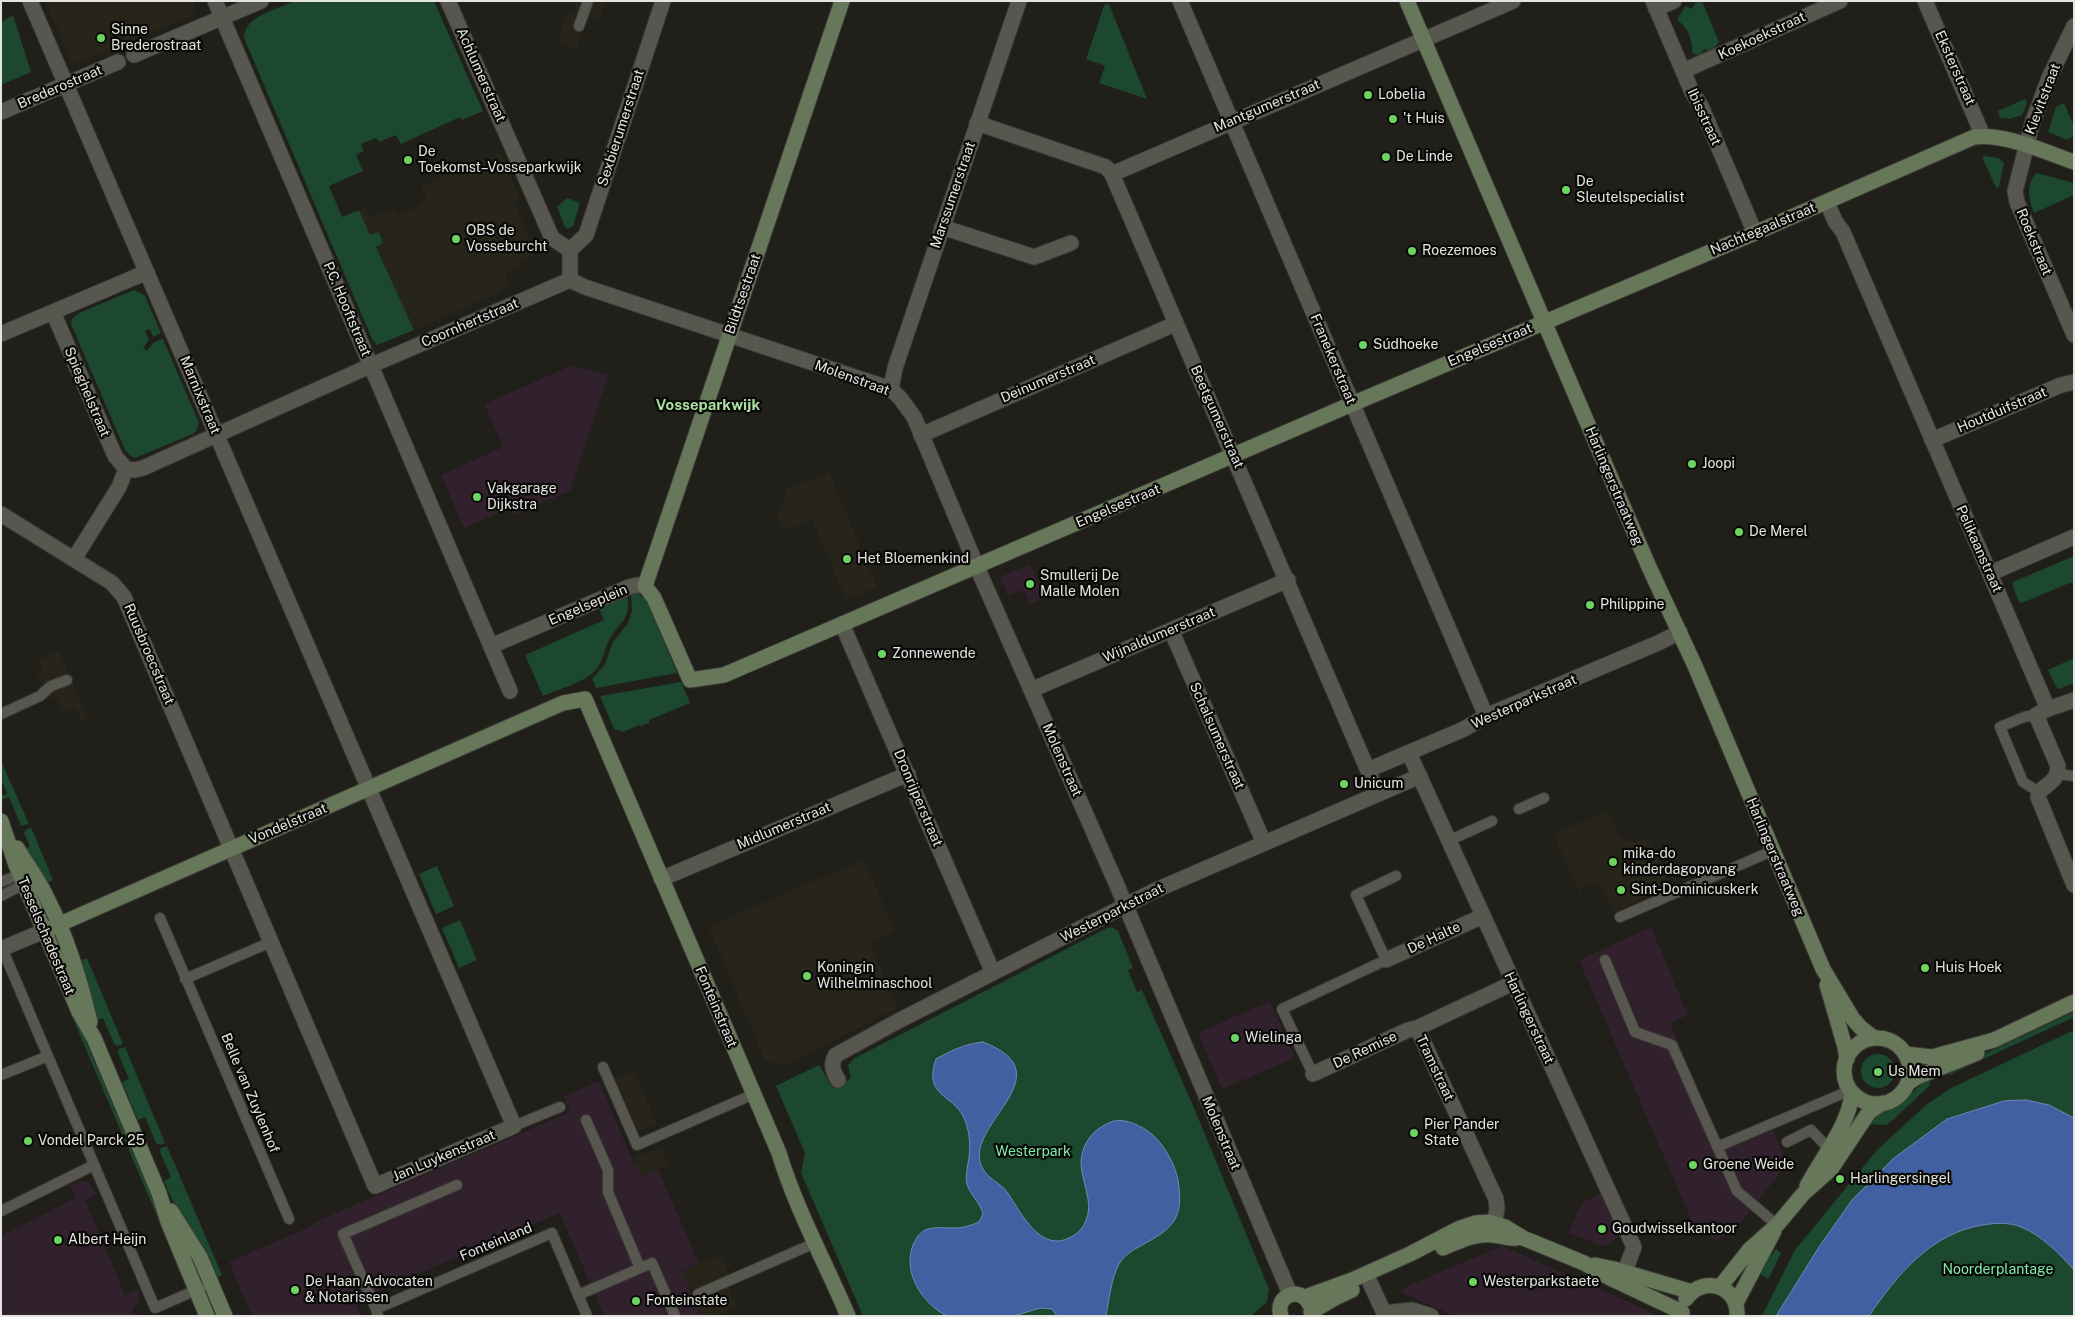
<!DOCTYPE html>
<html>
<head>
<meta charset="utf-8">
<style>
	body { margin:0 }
	#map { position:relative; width:2075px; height:1317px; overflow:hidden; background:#201f1a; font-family:"Public Sans",sans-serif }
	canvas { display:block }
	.frame { position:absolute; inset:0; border:2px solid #e5e4e1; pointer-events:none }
</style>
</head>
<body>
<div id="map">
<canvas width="2075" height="1317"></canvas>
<div class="frame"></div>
</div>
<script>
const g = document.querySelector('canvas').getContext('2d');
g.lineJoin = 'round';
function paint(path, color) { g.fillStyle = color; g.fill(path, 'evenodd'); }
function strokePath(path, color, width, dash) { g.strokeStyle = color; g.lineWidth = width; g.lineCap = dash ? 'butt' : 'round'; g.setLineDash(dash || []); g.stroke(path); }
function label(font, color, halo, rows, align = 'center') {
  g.font = font + ' "Public Sans",sans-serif'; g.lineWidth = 4.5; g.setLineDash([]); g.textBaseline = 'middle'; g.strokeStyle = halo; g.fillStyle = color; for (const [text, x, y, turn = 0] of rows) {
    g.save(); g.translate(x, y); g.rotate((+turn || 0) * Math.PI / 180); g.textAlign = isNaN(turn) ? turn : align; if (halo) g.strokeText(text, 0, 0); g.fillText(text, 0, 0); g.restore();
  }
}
paint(new Path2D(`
	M573,365L608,376L570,491L514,515L510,508L464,528L441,475L503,447L484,404Z
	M1030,564L1044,598L1030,604L1024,590L1008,596L1000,577Z
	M1651,927L1688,1015L1670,1023L1723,1150L1773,1130L1787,1164L1733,1232L1713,1242L1704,1222L1694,1226L1579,960Z
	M1270,1001L1295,1058L1222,1089L1198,1033Z
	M599,1081L633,1162L635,1161L642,1176L658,1169L699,1264L682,1271L700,1316H604L560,1213L355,1301L361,1316H252L229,1262L314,1225L313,1223L570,1112L564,1096Z
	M81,1181L89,1182L97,1194L85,1200L125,1295L138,1290L140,1301L132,1309L136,1316H1V1236L76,1198L70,1186Z
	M1605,1192L1620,1231L1618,1237L1608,1245L1602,1246L1568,1233L1582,1203Z
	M1502,1246L1649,1311L1654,1316H1454L1403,1293L1402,1290L1405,1287Z`), '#30212c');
paint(new Path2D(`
	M45,1H193L195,9L192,15L187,18L79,63L72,61L70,58Z
	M579,1H605L599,20L588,17L577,49L557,42L567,15L577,10L575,3Z
	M501,153L520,198L514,203L535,253L533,254L534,256L520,263L522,268L513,269L505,275L509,286L500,289L501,292L414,330L376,246L383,243L379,232L370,235L359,210L366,207L371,218L394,208L396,213L411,211L427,200L421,186L444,176L445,177Z
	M829,472L877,587L846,600L812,519L783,531L777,518L787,489Z
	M59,651L88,717L81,720L75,707L62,712L55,696L1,718L36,694L44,680V678L40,679L37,672L43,669L39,660Z
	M1608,810L1620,837L1635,843L1649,837L1668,880L1664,882L1666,888L1614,912L1601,884L1597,885L1590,883L1584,886L1580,893L1553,834Z
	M864,860L895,932L870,944L898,1008L784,1066L765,1060L708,926Z
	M634,1071L657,1124L638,1131L616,1079Z
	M661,1147L668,1165L642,1176L634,1158Z
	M721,1255L729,1274L690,1291L681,1271Z
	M728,1287L737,1307L717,1316H700L694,1301Z`), '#27251a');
paint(new Path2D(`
	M295,1H434L483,111L462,120L460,117L401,144L396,135L379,142L376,138L361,144L364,151L356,155L363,171L329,186L342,217L359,210L370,235L379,232L383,243L376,247L414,330L377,345L372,339L244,38C244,16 278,9 295,1Z
	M1702,1L1719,42L1711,52L1704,49L1701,56L1692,53C1693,40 1688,27 1677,20L1685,6L1692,9L1695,3Z
	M1106,4H1109L1147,99L1099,83L1105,66L1086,59L1104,6Z
	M13,15L31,72L1,85V22Z
	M2025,99L2027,103L2022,115L2010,119L2000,118L1998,111Z
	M2064,103L2074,126V136L2067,140L2048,132L2056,107Z
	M1985,156L1999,158L2004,163L1999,187L1996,188L1982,157Z
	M2037,173L2074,183V195L2034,213C2029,201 2025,183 2037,173Z
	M567,198L580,203L573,226L568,229L565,227L557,207Z
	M134,290L141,293L145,296L161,333L153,337L150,329L145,331L149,340L143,348L147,351L154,342L163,339L199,423L196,431L193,434L135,458L131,456L125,450L71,324L72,319L79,313Z
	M2074,556V584L2072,582L2022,603L2019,602L2012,584L2013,582Z
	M631,594H639L647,601L677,673L596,688L592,679L605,664L613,642L628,623L632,611Z
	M627,596C632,620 618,623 609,640C603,653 602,668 589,676C575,685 557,690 543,696L525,655L604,620L599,608Z
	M2074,658V683L2060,689L2056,687L2048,670Z
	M681,682L690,703L649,720V723L641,726L639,725L623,732L614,729L600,696Z
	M1,761L29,824L21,826L9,797L1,800V796L7,794L1,779Z
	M31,827L53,880L46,883L23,850L30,846L24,833L26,830Z
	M437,866L454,906L436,914L419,874Z
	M460,920L477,960L459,968L442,928Z
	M1112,927L1118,931L1133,968L1128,970L1137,992L1142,990L1194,1108L1269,1289L1267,1302L1251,1316H863L801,1173L805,1153L776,1086L819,1065L833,1088L851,1078L848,1065L855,1058L1107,928Z
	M87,958L123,1044L118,1046L114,1044L103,1018L96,1021L80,961Z
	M56,971L180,1262L177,1263L53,972Z
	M2074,1012V1017L1949,1075L1948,1071Z
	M2074,1030V1118L2049,1105L2026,1100L2004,1101L1947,1119L1894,1158L1852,1200L1819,1247L1776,1316H1762L1795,1250L1877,1150L1926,1105L1951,1088Z
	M125,1047L165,1143L160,1145L156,1143L145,1117L138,1120L122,1082L129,1079L118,1053L119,1049Z
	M1861 1071a17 17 0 1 1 34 0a17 17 0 1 1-34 0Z
	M1930,1078V1085L1893,1120L1886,1125L1870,1124C1875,1112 1889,1112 1899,1105C1911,1097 1917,1085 1930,1078Z
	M167,1146L222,1275L216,1278L175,1206L164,1181L171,1177L160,1152L161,1148Z
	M1998,1222C2005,1224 2014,1224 2021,1227C2042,1236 2060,1253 2074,1270V1316H1869C1893,1281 1920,1247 1960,1231C1972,1226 1985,1225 1998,1222Z
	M1776,1249L1781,1253L1769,1278L1767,1279L1758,1272L1768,1255H1772Z`), '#1b482e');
const water = new Path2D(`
	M983,1042C1070,1075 958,1127 983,1169C988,1179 1001,1183 1007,1192C1021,1212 1040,1254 1071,1237C1081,1232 1085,1225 1088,1214C1092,1195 1077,1172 1082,1154C1086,1138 1096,1128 1111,1122C1122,1117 1140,1125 1149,1132C1163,1142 1175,1164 1178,1180C1184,1218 1174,1228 1142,1245C1133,1250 1124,1255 1119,1264C1111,1279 1109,1300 1106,1316H1057L1052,1309L1040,1308L1014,1316H947C923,1304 902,1273 913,1245C916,1239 918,1234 925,1230C938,1225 951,1230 964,1227C969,1226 974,1224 979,1222L983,1214C980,1202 970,1195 967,1184C965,1176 968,1165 969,1157C971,1143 969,1128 963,1116C952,1094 923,1096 936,1059C952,1050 965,1044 983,1042Z
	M2026,1100L2049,1105L2074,1118V1270C2060,1254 2041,1235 2021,1227C2008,1222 1995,1223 1983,1225C1931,1233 1897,1275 1869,1316H1776L1819,1247L1852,1200L1894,1158L1947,1119L2004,1101Z`);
paint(water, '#4160a2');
strokePath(water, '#7288b5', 1);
const lane = new Path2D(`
	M579,26L588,1
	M1,714L40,696L51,686L67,680
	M2036,715L2024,717L2000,727L2023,782L2039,792
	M2058,774L2074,776
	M1519,809L1544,798
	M1448,841L1492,821
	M1,882L25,872
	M1,896L28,882
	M1620,917L1772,851
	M160,918L289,1219
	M2,948L155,1308L201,1288
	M1605,960L1635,1032L1672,1045L1737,1191L1777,1225
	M185,979L271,942
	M603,1067L637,1145L754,1094
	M1313,1074L1282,1009L1386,960L1356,895L1396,876
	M1,1075L48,1056
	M586,1120L608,1170V1192L640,1268
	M514,1126L560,1107
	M1787,1142L1811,1130L1828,1148
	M1717,1147L1851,1090
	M1,1211L94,1165
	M698,1294L815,1243
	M578,1295L652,1263L675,1316
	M376,1309L343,1234L457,1185
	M378,1316L376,1309L552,1233L587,1316`);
const street = new Path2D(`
	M215,1L510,691
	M448,1L552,238L570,250V280
	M1180,1L1486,716
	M1653,1L1692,92L1701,106L1755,233
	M1925,1L1983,136
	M1656,9L1674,1
	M2074,26L2049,78L2032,124L2015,191L2017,202L2074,335
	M134,55L261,1
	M1683,71L1840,1
	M1,112L118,62
	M977,123L1106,167L1112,174L1378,794
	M1112,174L1513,1
	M1827,202L1835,221L1843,232L2048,709L2036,715L2058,766C2058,781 2048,783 2039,792L2038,797L2074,885
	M942,227L1034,257L1071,243
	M570,250L586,235L663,1
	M53,312L115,456L126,469
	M1,334L147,272
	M891,389L895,368L1019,1
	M921,435L1175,324
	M1932,440L2061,385L2074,382
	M1,514L112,583L124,597L375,1186L514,1126L30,1
	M74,559L119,487L126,469L135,470L143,468L372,365L570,280L585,287L891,389L900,398L914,417L977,567L1116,883L1290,1294
	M1991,573L2074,537
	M842,624L993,973
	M1171,630L1264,843
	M491,646L629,587L637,585L645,586
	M1031,690L1288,580
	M2048,709L2074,700
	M1409,753L1634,1247L1621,1282
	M1368,770L1464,729L1486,716L1658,643L1680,632
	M661,879L908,774
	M1,949L44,931
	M1386,960L1483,916
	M1313,1074L1408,1030L1417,1028
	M838,1080C833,1071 830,1064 836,1055L900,1020L1156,890L1420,776
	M1493,1235L1497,1208L1496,1199L1417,1028L1513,983
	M1366,1274L1384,1313L1412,1310L1431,1316`);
const secondary = new Path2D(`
	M842,1L645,586L654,598L690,680L724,675L1352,404L1755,233L1974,137C2005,133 2045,152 2074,162
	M1407,1L1649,567L1695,666L1823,969L1853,1019L1861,1028L1874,1038
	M1,821L16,865L79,1012L94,1038L159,1193L168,1222L207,1316
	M17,848C27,865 39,880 47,898C67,937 80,979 90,1022
	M44,931L563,703L585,699L779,1153C796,1209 825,1262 848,1316
	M1827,985L1845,1047L1847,1059
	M1844 1071a33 33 0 1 1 66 0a33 33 0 1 1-66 0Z
	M1905,1054L1932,1057L1994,1040L2074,1002
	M1908,1083L1917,1077L1977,1053
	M1807,1186C1822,1157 1850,1124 1852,1092
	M171,1211L200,1257L225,1316
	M1443,1248C1459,1241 1475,1233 1493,1235C1501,1236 1509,1239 1517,1238
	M1595,1265L1614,1269L1692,1292
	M1720,1287L1750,1249L1777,1225L1803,1194L1831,1169L1869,1112L1883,1103
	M1305,1297L1352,1280L1410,1254L1460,1228L1475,1223L1489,1222L1505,1227L1523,1238L1584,1263L1610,1278L1682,1312
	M1686,1299C1703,1274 1739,1286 1737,1316
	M1736,1303L1774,1231
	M1311,1312L1335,1298L1352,1290
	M1281,1316C1274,1295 1301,1285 1310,1305`);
strokePath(lane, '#3a3935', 12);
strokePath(street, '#3a3935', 17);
strokePath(secondary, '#3a3935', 17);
strokePath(lane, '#57564f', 10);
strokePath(street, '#57564f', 15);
strokePath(secondary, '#67775a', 15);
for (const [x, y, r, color] of [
	[101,38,5,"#6dd361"],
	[1368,95,5,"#6dd361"],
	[1393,119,5,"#6dd361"],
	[1386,157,5,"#6dd361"],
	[408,160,5,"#6dd361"],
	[1566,190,5,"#6dd361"],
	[456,239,5,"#6dd361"],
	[1412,251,5,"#6dd361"],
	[1363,345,5,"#6dd361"],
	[1692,464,5,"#6dd361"],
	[477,497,5,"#6dd361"],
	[1739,532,5,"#6dd361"],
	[847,559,5,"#6dd361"],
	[1030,584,5,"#6dd361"],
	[1590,605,5,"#6dd361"],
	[882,654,5,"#6dd361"],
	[1344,784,5,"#6dd361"],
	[1613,862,5,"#6dd361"],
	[1621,890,5,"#6dd361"],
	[1925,968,5,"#6dd361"],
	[807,976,5,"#6dd361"],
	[1235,1038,5,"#6dd361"],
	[1878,1072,5,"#6dd361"],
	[1414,1133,5,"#6dd361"],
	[28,1141,5,"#6dd361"],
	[1693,1165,5,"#6dd361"],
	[1840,1179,5,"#6dd361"],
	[1602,1229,5,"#6dd361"],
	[58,1240,5,"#6dd361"],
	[1473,1282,5,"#6dd361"],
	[295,1290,5,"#6dd361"],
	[636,1301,5,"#6dd361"]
]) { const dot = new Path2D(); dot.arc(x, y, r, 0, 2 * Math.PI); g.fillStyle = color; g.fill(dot); strokePath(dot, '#090907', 2); }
label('14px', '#e5e4e1', '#090907', [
	["Sinne",111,30],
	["Brederostraat",111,46],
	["Lobelia",1378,95],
	["'t Huis",1403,119],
	["De",418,152],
	["Toekomst–Vosseparkwijk",418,168],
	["De Linde",1396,157],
	["De",1576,182],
	["Sleutelspecialist",1576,198],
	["OBS de",466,231],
	["Vosseburcht",466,247],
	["Roezemoes",1422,251],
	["Súdhoeke",1373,345],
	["Joopi",1702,464],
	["Vakgarage",487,489],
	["Dijkstra",487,505],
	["De Merel",1749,532],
	["Het Bloemenkind",857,559],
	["Smullerij De",1040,576],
	["Malle Molen",1040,592],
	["Philippine",1600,605],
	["Zonnewende",892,654],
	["Unicum",1354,784],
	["mika-do",1623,854],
	["kinderdagopvang",1623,870],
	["Sint-Dominicuskerk",1631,890],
	["Koningin",817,968],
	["Wilhelminaschool",817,984],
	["Huis Hoek",1935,968],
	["Wielinga",1245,1038],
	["Us Mem",1888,1072],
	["Pier Pander",1424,1125],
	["State",1424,1141],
	["Vondel Parck 25",38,1141],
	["Groene Weide",1703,1165],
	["Harlingersingel",1850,1179],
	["Goudwisselkantoor",1612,1229],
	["Albert Heijn",68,1240],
	["De Haan Advocaten",305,1282],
	["& Notarissen",305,1298],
	["Westerparkstaete",1483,1282],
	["Fonteinstate",646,1301]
], 'left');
label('14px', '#e5e4e1', '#090907', [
	["Koekoekstraat",1762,36,-25],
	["Eksterstraat",1955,68,66],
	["Achlumerstraat",481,75,66],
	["Brederostraat",60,87,-23],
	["Kievitstraat",2043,99,-69],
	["Mantgumerstraat",1267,106,-23],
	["Ibisstraat",1704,117,65],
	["Sexbierumerstraat",621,128,-72],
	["Marssumerstraat",953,195,-71],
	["Nachtegaalstraat",1763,229,-23],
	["Roekstraat",2034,242,67],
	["Bildtsestraat",743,294,-71],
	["P.C. Hooftstraat",347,309,67],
	["Coornhertstraat",470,323,-23],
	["Engelsestraat",1490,345,-23],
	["Franekerstraat",1333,359,67],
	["Molenstraat",852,378,20],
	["Deinumerstraat",1048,379,-23],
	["Spieghelstraat",87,392,67],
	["Marnixstraat",200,395,67],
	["Houtduifstraat",2002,410,-23],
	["Beetgumerstraat",1217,417,66],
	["Harlingerstraatweg",1614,486,67],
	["Engelsestraat",1118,506,-23],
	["Pelikaanstraat",1979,549,66],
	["Engelseplein",588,605,-23],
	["Wijnaldumerstraat",1159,635,-23],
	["Ruusbroecstraat",149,654,67],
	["Westerparkstraat",1524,702,-24],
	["Schalsumerstraat",1217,736,66],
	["Molenstraat",1062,760,66],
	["Dronrijperstraat",918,798,67],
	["Vondelstraat",288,824,-23],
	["Midlumerstraat",784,826,-23],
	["Harlingerstraatweg",1775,857,67],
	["Westerparkstraat",1112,913,-27],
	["Tesselschadestraat",46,936,67],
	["De Halte",1434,938,-25],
	["Fonteinstraat",716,1007,67],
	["Harlingerstraat",1529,1018,65],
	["De Remise",1365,1050,-25],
	["Tramstraat",1435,1068,65],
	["Belle van Zuylenhof",250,1093,67],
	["Molenstraat",1221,1133,67],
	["Jan Luykenstraat",444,1156,-23],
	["Fonteinland",496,1242,-23]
]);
label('14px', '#7fefaa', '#090907', [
	["Westerpark",1033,1152],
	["Noorderplantage",1998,1270]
]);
label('bold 15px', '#a9dfa2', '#090907', [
	["Vosseparkwijk",708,405]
]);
</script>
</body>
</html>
